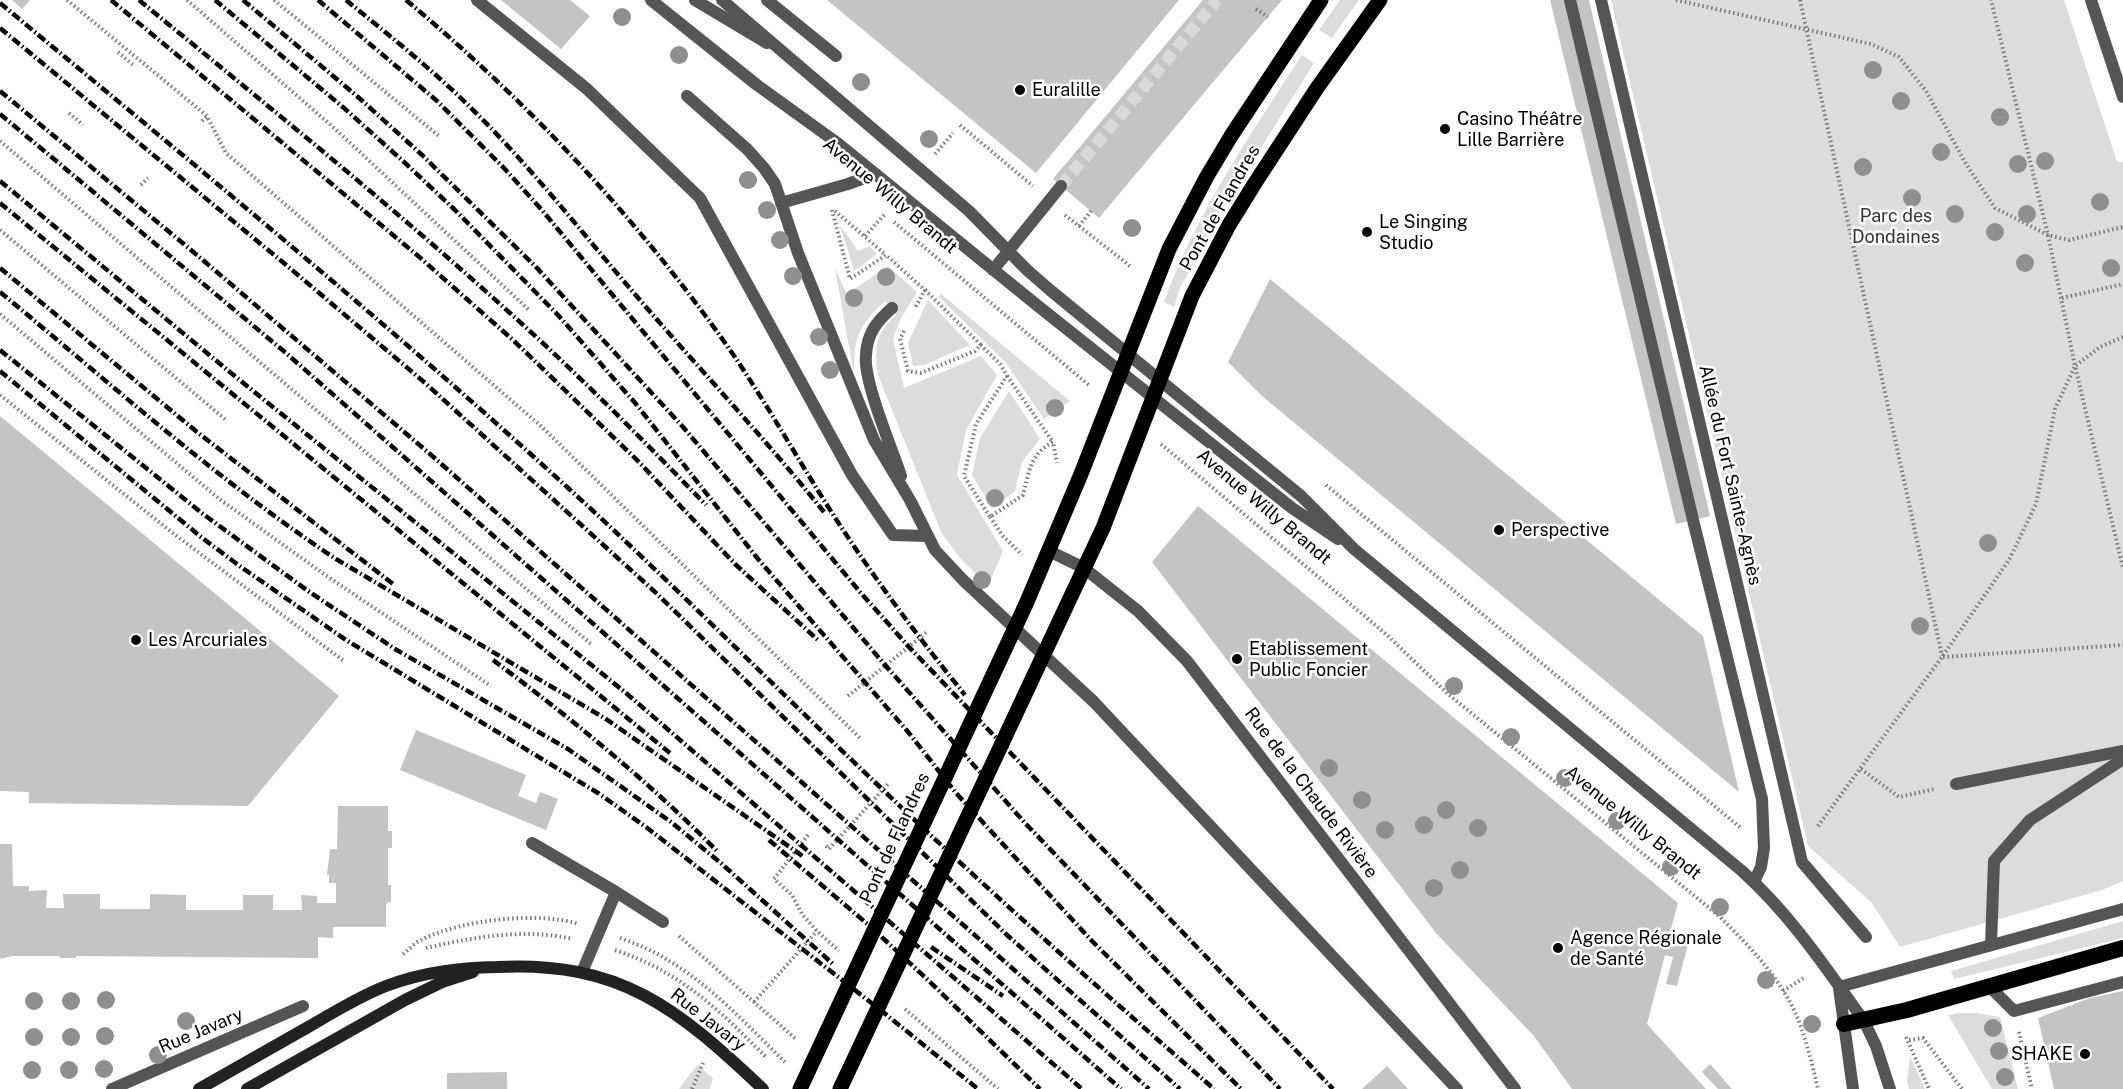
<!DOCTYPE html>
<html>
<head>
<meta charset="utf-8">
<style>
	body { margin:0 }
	canvas { display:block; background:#fff }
</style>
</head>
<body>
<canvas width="2123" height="1089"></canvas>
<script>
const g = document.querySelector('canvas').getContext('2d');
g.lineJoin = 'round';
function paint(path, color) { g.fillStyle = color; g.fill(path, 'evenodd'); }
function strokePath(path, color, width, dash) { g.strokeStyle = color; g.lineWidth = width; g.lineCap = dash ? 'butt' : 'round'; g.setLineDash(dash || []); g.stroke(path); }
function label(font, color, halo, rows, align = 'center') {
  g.font = font + ' "Public Sans",sans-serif'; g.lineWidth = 5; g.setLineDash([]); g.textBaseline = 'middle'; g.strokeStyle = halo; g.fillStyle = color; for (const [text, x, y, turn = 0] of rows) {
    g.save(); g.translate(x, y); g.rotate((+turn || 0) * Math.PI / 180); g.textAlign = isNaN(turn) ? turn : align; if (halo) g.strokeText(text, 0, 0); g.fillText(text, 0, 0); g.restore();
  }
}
paint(new Path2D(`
	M1340,0H1359L1332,38L1319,30Z
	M1611,0H2064L2117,162H2123V881L2102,890L1900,947L1872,903L1808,846Z
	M1302,55L1314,63L1217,218L1180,288L1174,307L1164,302C1196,213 1251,134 1302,55Z
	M840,225L858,251L869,246L877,254L854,271Z
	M888,266L917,292L900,320L893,339L904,388L981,356L997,375L966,430L957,475L1003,551L988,586L960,558L941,532L878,375C874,349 875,334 896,315L885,301C858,326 854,337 854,374L835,269L847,294Z
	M941,294L1070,401L1044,419L1006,363L939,297Z
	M928,300L970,345L924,365L913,366L908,343Z
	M1009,391L1040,439L1022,462L1015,491L992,509L972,475L980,438Z
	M2123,921V938L1954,979L1951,971Z
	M1957,1013H1977L2000,1017L2018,1089H1992L1948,1015Z
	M1910,1056L1925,1089H1909L1907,1082Z
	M697,1065L713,1078L710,1089H679Z`), '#dcdcdc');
paint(new Path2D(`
	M12,0H30L22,9Z
	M501,0H570L590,16L561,49Z
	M827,0H1179L1036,173Z
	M1203,0H1282L1099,218L1053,179Z
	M1550,0H1589L1710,516L1676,524Z
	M1270,279L1703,636L1739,792L1262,396L1228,362Z
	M0,416L339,696L248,806L29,803V792L0,791Z
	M1198,506L1678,903L1668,940L1688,944L1677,986L1666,984L1673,957L1665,955L1647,1024L1706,1089H1572L1534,1036L1436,933L1152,562Z
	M416,730L526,775L518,796L536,803L540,792L558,799L546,830L400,770Z
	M338,806H388V831H392V848H388V885H391V902H388L386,905V927H333V938L318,937V958L76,956V958H59L60,956H13L0,959V844H12L13,886H29V891L47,890L46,908H64L63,894H100V909H150V894L186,895V910H243V895H273V910H302L301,895L317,896V903H336V883H329V875H327L330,849H337Z
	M2123,991V1089H2054L2038,1018L2090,998Z
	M1710,1064L1732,1089H1718L1702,1072Z
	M1387,1066L1408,1089H1362Z
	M507,1072V1089H447V1073Z`), '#c4c4c4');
strokePath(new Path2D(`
	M1061,186L1217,0`), '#d9d9d9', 12, [12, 6]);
strokePath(new Path2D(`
	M67,0L207,116L226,153L542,427L861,739
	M187,0L333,127L529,310
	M274,0L440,137
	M1676,0L1871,44L1899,57L1926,91L1966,164L1995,208L2048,235L2069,240L2123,227
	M1800,0L1942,656
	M1256,9L1268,17
	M118,52L133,65
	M69,113L83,125
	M202,121L207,116
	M960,125L1033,186
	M0,141L591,644
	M935,154L953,133
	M141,185L148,178
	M832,210L850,279L886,255L925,290L915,308
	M835,211L886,255
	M1065,215L1130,266
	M894,222L1090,386
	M1079,226L1091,211
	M0,230L226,420
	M865,236L885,214
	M925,290L981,345
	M2062,298L2123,284
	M0,314L218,498L331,579L491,686
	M904,331L900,339L908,371L921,373L975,351L981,345L1000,364L1007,376L976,424L964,476L990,517L1023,495C1029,472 1030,454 1053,442L1057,463
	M2123,337L2100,347L2075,366L2123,568
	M1007,376L1053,442
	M0,395L174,534L345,662
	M1161,444L1387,635L1448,694L1719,916C1752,949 1785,982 1801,1027C1808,1047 1813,1068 1818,1089
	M1326,485L1741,828
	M990,517L1003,536L1022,555
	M1943,657L2123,645
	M848,696L928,631
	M1861,769L1899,797L1935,789
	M1818,826L1942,657L2009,560L2036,504L2055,409L2075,366L2048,235L1991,0
	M808,835L774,879L792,895L802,914L817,931L839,951
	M826,846L829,849L888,784
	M679,936L797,1040
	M620,938C636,944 652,950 666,959C711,985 748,1026 785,1062
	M426,948C474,937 524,928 573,939
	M615,950C681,972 718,1009 766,1057
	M403,954C409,950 414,943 421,940C460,920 537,911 579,924
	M1783,991L1805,977
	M754,1002L817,931
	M905,1009L998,1089
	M2019,1032L2032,1089
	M1906,1037L1929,1089
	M1909,1040L1923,1038L1962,1089
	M692,1089L703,1063`), '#777', 4, [1.5, 3]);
strokePath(new Path2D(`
	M477,0L587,89L700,198L852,475L893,535L926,536
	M695,0L767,43
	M767,0L836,56
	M1570,0L1693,520L1762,799L1764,848L1761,867L1754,882
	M2091,0L2123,97
	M687,96L747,149L764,168L775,184L798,253L874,440L910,500L935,550L963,580L1094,702L1457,1089
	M781,203L848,184L875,174
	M892,308C876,322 867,334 866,355C863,381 892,448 901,476
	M1956,784L2123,751
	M532,843L616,892L582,972
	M616,892L663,922
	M1991,945L1994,861L2030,820L2123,759
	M1839,987L2123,909
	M1990,987L2014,1011L2123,982`), '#555', 12);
strokePath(new Path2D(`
	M1601,0L1802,862L1866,937
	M112,1089L303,1006`), '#555', 12);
strokePath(new Path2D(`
	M651,0L757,85L836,142L1038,306L1292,508L1338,539
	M722,0L969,211L1027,270L1050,290L1301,496L1354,549L1742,871C1791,915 1826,968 1864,1021
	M993,270L1061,186
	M1049,551L1084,568L1138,611L1187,661L1515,1089
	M1839,988L1844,1024`), '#555', 12);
strokePath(new Path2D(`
	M1864,1021L1876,1046L1890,1089
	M1844,1024L1853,1089`), '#555', 12);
strokePath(new Path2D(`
	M199,1089C236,1068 273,1047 310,1026C334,1012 360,996 386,986C423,972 458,968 497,967C621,961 677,1008 763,1089
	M247,1089L405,1000L442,982L473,972`), '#222', 12);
strokePath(new Path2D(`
	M800,1089L1026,604L1081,474L1169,249L1206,178L1231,136L1321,0
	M840,1089L1103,528L1192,296L1229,225L1255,183L1317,88L1380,0`), '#000', 15);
strokePath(new Path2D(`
	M1844,1024L1907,1010L2123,948`), '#000', 16);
strokePath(new Path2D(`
	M111,0L417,255L513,340L637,460L735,564L819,641
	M139,0C264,103 391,205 511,314C579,375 643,440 706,505
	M215,0L344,108L404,162L455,210L558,315L636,404L758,559L909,733L956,793L1091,940L1241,1089
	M243,0L358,97L421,154L537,268L683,427L885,665L1025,823L1280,1089
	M318,0L436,100L503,167L541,209L860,592L909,647L1333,1089
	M346,0C391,37 438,74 479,116C539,176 590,243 646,307C705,375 767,441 824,512
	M406,0C528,102 636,217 728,347C766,402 798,460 834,516C874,578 918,637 965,695
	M0,3C199,169 400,333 591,509C689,600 783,695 880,787C988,891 1101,990 1214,1089
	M0,28L285,264L424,382L654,591L1007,935L1180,1089
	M0,91L191,250L430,454L1149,1089
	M0,114L286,353L1121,1089
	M0,181L231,373L626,693L1082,1089
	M0,203L670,753
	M0,268L197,432L393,584
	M0,292C110,383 217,480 336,559L606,719L804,857
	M0,350L203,514L308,591L395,649L568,749L671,822L722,864L833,964
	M0,371L201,537L241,567L346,640L598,793L646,827L883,1012L978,1089
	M493,660C572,719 648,781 717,851
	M769,840L872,928L929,981L1040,1089
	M931,947L1003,996`), '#000', 4.5, [9, 3, 1.5, 3]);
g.fillStyle = '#8f8f8f';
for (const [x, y] of [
	[622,17],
	[679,55],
	[1873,70],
	[861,82],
	[1901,101],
	[2000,117],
	[929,139],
	[1941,152],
	[2045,161],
	[2018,164],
	[1863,167],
	[748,180],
	[1912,198],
	[2100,202],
	[767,210],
	[1955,214],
	[2027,214],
	[1132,228],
	[1995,232],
	[780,240],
	[2025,263],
	[2111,268],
	[793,276],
	[886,277],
	[854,298],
	[819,337],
	[830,370],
	[1055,408],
	[995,498],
	[1988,543],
	[982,580],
	[1920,626],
	[1454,686],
	[1511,737],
	[1329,768],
	[1565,778],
	[1362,800],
	[1446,810],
	[1617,821],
	[1424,825],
	[1478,828],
	[1385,830],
	[1671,867],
	[1460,870],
	[1434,888],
	[1720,907],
	[1766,980],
	[106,1000],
	[34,1001],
	[71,1001],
	[186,1021],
	[1812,1024],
	[1993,1028],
	[105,1036],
	[34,1037],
	[71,1037],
	[1999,1051],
	[158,1055],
	[104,1069],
	[32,1070],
	[69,1070],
	[2005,1077]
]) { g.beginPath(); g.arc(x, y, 9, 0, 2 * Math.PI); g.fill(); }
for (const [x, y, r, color] of [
	[1020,90,6,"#000"],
	[1445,129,6,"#000"],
	[1367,232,6,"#000"],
	[1499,530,6,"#000"],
	[136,640,6,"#000"],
	[1237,659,6,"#000"],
	[1558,948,6,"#000"],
	[2085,1054,6,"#000"]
]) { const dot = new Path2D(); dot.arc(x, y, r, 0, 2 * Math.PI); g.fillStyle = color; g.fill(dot); strokePath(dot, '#fff', 2); }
label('18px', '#000', '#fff', [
	["Euralille",1032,90],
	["Casino Théâtre",1457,119],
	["Lille Barrière",1457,140],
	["Le Singing",1379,222],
	["Studio",1379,243],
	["Perspective",1511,530],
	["Les Arcuriales",148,640],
	["Etablissement",1249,649],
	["Public Foncier",1249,670],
	["Agence Régionale",1570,938],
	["de Santé",1570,959],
	["SHAKE",2073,1054,"right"]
], 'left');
label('18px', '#000', '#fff', [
	["Avenue Willy Brandt",890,196,40],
	["Pont de Flandres",1220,208,-60],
	["Allée du Fort Sainte-Agnès",1730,475,77],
	["Avenue Willy Brandt",1264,507,40],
	["Rue de la Chaude Rivière",1311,793,53],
	["Avenue Willy Brandt",1633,823,39],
	["Pont de Flandres",895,838,-65],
	["Rue Javary",708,1020,38],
	["Rue Javary",201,1031,-23]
]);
label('18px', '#333', '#fff', [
	["Parc des",1896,216],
	["Dondaines",1896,237]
]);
</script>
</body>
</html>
